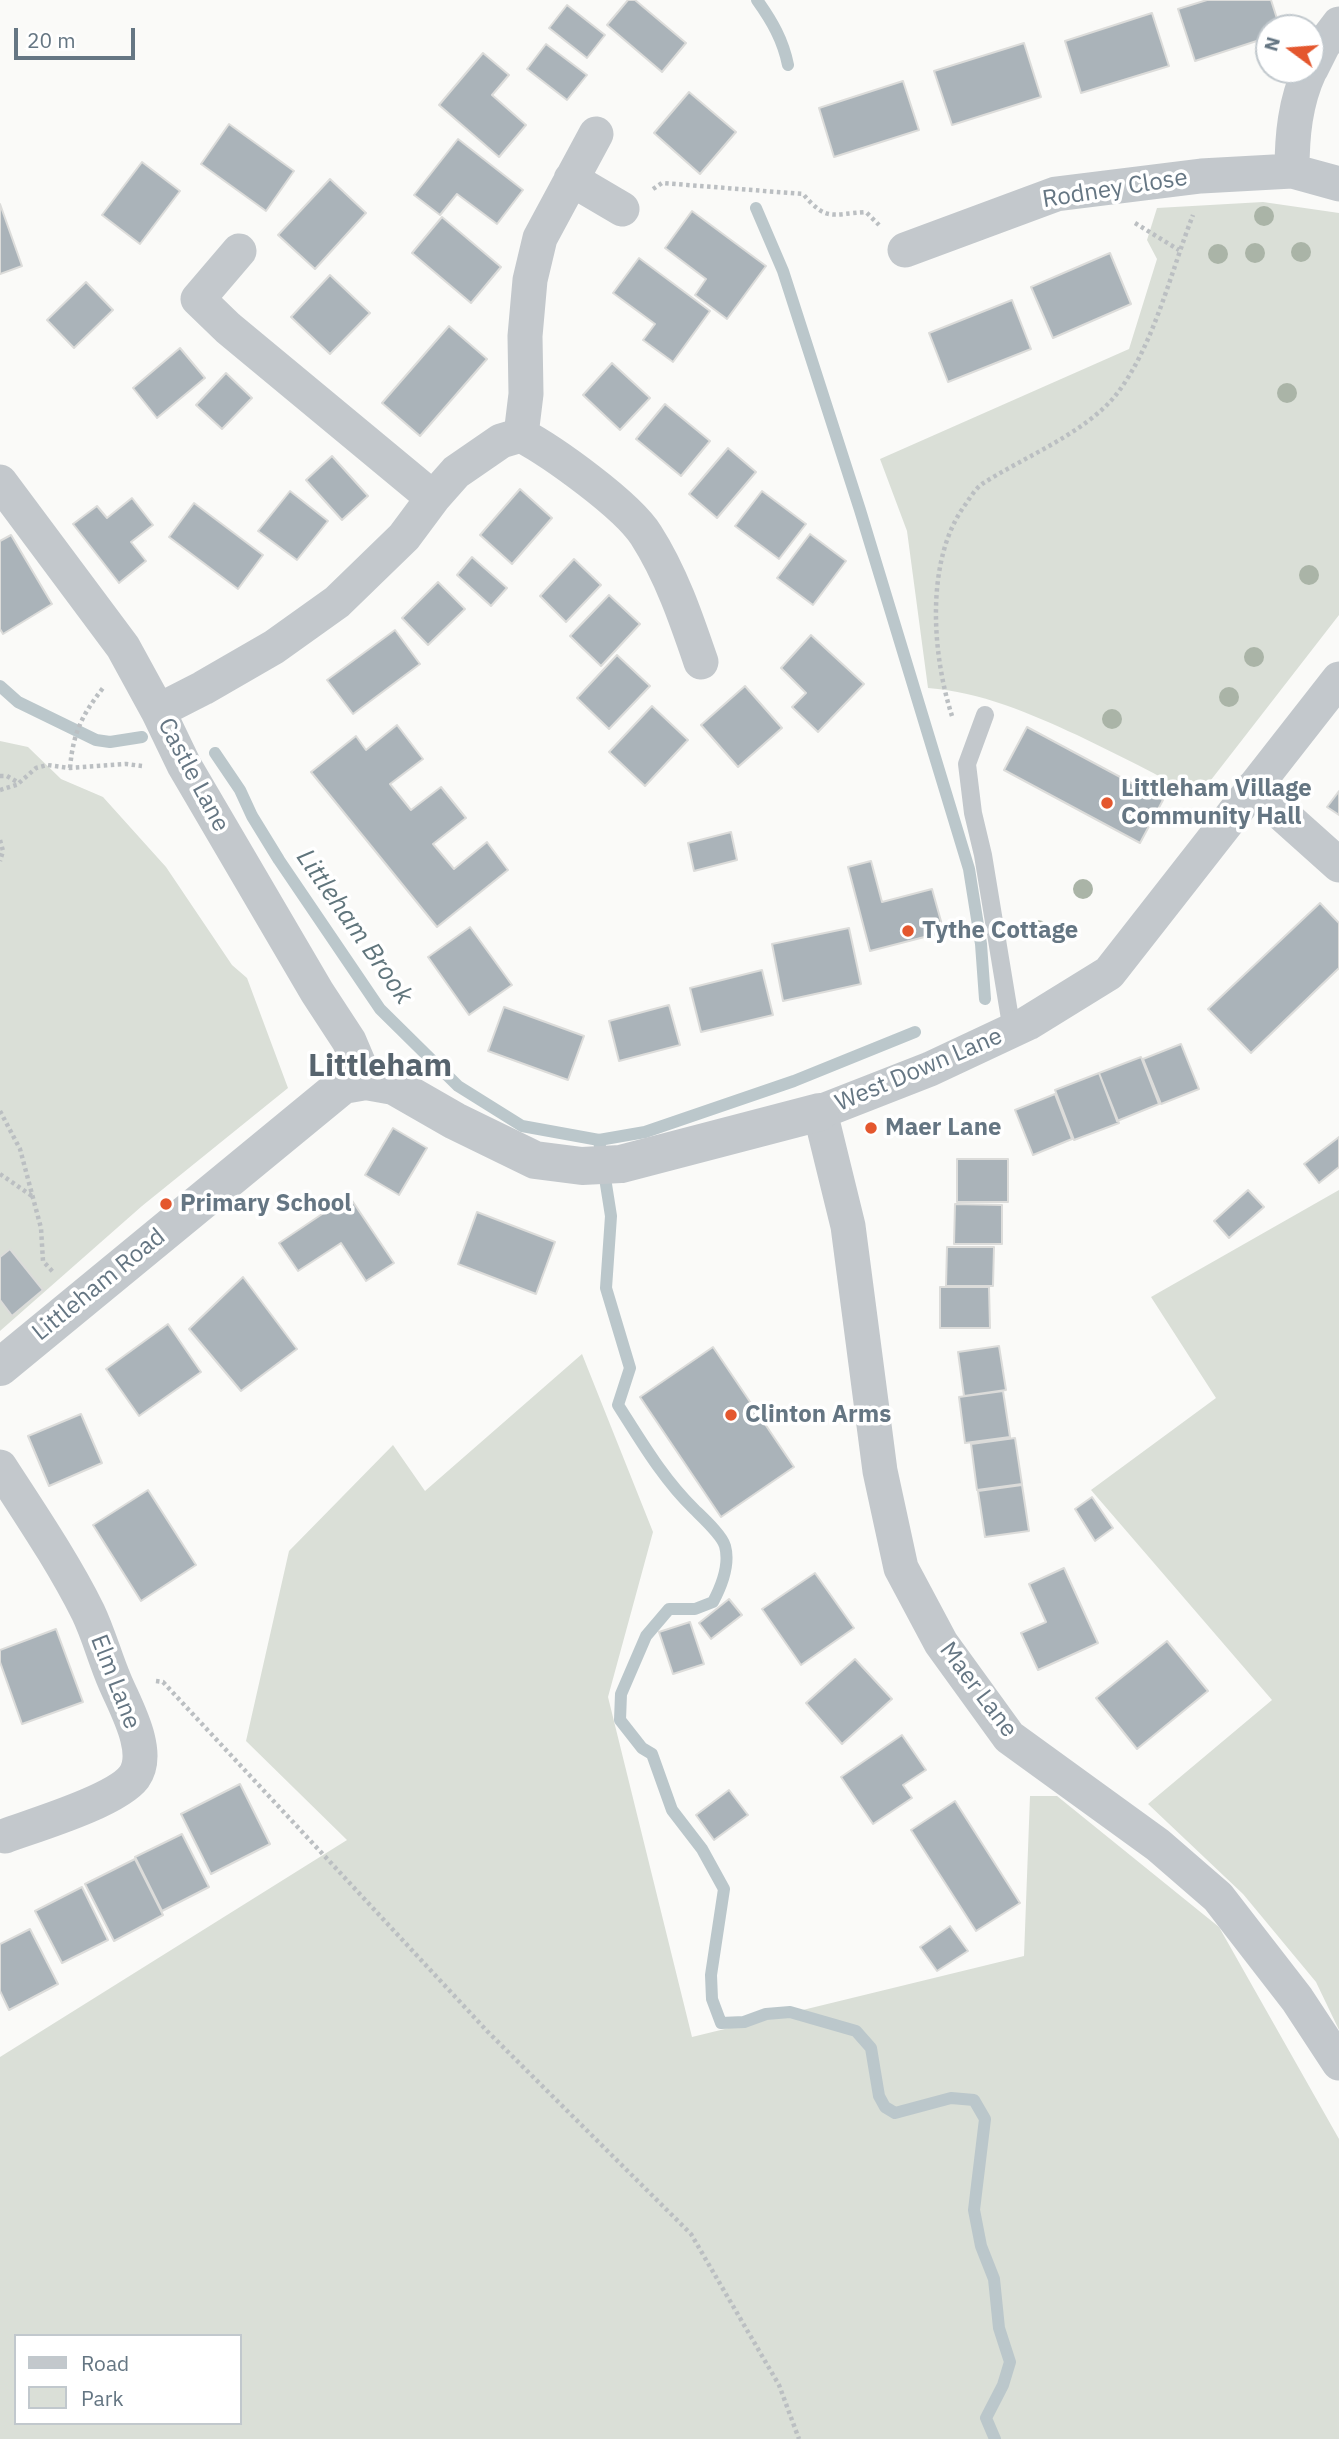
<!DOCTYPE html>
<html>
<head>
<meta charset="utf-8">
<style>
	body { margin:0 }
	#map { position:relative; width:1339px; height:2439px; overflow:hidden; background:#fafaf8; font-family:"IBM Plex Sans",sans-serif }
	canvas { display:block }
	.legend { position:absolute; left:14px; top:2334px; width:228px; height:91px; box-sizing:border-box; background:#fff; border:2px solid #c1c8cd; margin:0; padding:9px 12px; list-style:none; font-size:21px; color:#657683 }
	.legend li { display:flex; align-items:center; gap:14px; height:35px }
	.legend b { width:35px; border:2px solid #c1c8cd }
	.north { position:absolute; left:1255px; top:14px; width:70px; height:70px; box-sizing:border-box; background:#fff; border:2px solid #c1c8cd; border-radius:50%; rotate:286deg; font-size:19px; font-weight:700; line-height:28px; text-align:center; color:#657683 }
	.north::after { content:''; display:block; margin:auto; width:24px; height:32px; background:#e4572e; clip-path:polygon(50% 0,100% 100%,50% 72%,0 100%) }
	.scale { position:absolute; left:14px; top:28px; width:121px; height:32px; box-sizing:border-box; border:4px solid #657683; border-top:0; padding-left:9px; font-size:21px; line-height:24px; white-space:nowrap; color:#657683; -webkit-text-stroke:5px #fff; paint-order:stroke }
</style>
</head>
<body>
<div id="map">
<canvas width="1339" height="2439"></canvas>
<ul class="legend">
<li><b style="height:9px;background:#c3c8cc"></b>Road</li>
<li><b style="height:19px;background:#dadfd7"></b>Park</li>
</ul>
<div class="north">N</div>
<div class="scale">20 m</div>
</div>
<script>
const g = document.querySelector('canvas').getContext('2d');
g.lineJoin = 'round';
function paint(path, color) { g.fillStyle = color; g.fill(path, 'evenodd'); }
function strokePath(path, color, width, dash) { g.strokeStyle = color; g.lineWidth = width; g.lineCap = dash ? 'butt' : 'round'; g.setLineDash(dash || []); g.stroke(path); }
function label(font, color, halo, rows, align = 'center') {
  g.font = font + ' "IBM Plex Sans",sans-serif'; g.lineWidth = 7; g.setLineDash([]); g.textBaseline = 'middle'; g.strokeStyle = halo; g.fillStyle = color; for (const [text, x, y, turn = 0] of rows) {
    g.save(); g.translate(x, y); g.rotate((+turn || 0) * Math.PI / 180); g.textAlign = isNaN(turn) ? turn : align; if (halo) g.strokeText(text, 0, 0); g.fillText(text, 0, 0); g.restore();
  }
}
paint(new Path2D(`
	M1263,202L1339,213V615L1197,798C1158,774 1118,755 1077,735C1029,713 981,692 928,688L907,531L880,459L1129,349L1157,259L1147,240L1157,208Z
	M0,741L28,747L61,779L103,797L166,867L232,965L247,978L288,1088L142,1206L0,1331Z
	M1339,1190V2030L1316,1982L1243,1894L1148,1804L1272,1700L1091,1490L1216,1398L1151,1297Z
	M582,1354L653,1532L608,1697L692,2037L1024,1956L1030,1796H1057L1219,1927L1339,2139V2439H0V2057L347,1840L246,1741L289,1551L393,1445L425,1491ZM16,2336H240V2423H16Z`), '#dadfd7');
strokePath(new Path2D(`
	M757,0C772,21 783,40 788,65
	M756,208L783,271L860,510L969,869L981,944L985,999
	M0,686L18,702L96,740L110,742L142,737
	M215,753L240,790L252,816L279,860L380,1009L458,1086L522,1126L599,1140L611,1216L606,1288L630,1368L618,1405C641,1441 663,1479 694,1509C702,1517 722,1535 725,1546C730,1564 721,1587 713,1602L695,1609H669L646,1636L621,1694L620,1720L642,1748L652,1754L672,1810L702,1849L724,1889L711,1975L712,1999L721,2023L744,2022L766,2014L790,2012L856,2031L871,2048L879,2096L885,2107L895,2113L951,2098L974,2100L985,2119L974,2210L981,2246L994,2279L999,2328L1010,2362L1003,2385L986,2418L995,2439
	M599,1140L645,1132L794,1081L915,1032`), '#bbc7cb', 12);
const building = new Path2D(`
	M628,0H635L686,43L662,72L607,25Z
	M1207,0H1271L1280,28H1269V37L1195,61L1178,9Z
	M567,5L605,35L587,58L549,28Z
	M1152,13L1169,66L1081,93L1065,41Z
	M1024,43L1041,97L952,125L934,71Z
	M546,44L587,75L567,100L527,69Z
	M483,53L509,75L492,95L526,125L499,157L439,105Z
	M903,81L919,130L834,157L819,108Z
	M689,92L736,132L700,174L654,133Z
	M229,124L294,171L266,211L201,164Z
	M458,139L523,190L497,224L457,194L440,215L414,195Z
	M142,162L180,191L140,244L102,215Z
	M330,179L366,213L315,269L278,235Z
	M0,204L22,266L0,274Z
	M692,211L766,266L727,319L695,295L706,279L665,248Z
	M442,217L501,267L471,303L412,253Z
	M1110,253L1131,304L1053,338L1031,287Z
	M639,258L710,311L673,362L643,340L655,324L613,293Z
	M330,275L370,313L330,354L291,317Z
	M86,282L113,310L74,348L47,320Z
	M1012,300L1031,349L948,382L929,333Z
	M449,326L487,359L420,436L382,403Z
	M180,348L205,378L157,418L133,388Z
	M612,363L650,398L620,430L583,395Z
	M226,373L252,398L222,429L196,405Z
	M665,404L710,441L681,476L636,439Z
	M728,448L756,472L717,518L689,494Z
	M332,456L368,496L342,520L306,480Z
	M520,489L552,518L512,564L480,535Z
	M290,491L328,521L297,560L258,531Z
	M762,491L806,524L779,559L735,526Z
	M132,498L153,525L131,542L146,561L119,583L73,524L97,506L107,518Z
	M194,503L263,555L238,589L169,537Z
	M810,534L846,561L813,605L777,578Z
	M11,535L52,604L3,634L0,629V541Z
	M472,557L507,588L491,606L457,575Z
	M574,559L601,585L566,622L540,596Z
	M438,582L465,609L428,645L402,618Z
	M609,595L640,624L601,666L570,636Z
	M395,630L420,664L353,714L327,680Z
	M811,635L864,684L818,732L792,707L806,693L781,668Z
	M617,655L650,686L609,729L577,698Z
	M745,686L782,728L738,767L701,725Z
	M652,706L688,740L645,786L609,752Z
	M397,725L423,759L390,784L411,810L441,787L466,818L433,844L454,869L487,842L508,870L437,927L311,772L356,736L366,750Z
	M1027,727L1163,800L1140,843L1004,770Z
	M1339,791V815L1327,807Z
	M731,832L737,860L694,871L688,843Z
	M871,861L882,902L932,889L944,932L870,951L848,867Z
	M1320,903L1339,923V968L1251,1053L1208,1009Z
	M470,927L512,985L469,1015L428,957Z
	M849,928L861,984L783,1001L772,944Z
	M762,970L773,1015L701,1032L690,988Z
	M669,1005L680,1045L619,1061L609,1021Z
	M504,1007L584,1036L568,1080L488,1051Z
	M1181,1044L1199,1089L1161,1104L1143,1059Z
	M1141,1057L1159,1104L1117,1121L1099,1073Z
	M1099,1073L1119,1123L1074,1140L1055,1090Z
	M1055,1094L1072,1139L1033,1155L1015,1110Z
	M393,1128L427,1148L399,1195L365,1175Z
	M1339,1137V1167L1319,1183L1304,1164Z
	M957,1159H1008V1202H957Z
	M1248,1190L1264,1207L1229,1238L1214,1221Z
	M349,1196L394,1263L366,1281L341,1243L298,1271L279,1243Z
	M955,1204L1002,1205V1244H954Z
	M477,1212L555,1242L536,1294L458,1264Z
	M947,1247H994L993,1286H946Z
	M10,1249L43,1290L12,1316L0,1300V1257Z
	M243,1277L297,1349L241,1391L189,1329Z
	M940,1287H989L990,1328H940Z
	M168,1324L201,1372L139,1416L106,1369Z
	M999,1346L1006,1390L964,1396L958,1352Z
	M713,1347L794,1467L721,1517L640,1397Z
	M1003,1391L1010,1437L965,1443L959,1397Z
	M81,1414L102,1463L49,1486L28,1436Z
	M1015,1438L1022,1484L977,1490L971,1444Z
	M1022,1485L1029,1531L985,1537L978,1491Z
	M148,1490L196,1565L141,1601L93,1525Z
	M1092,1497L1113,1528L1095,1541L1075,1509Z
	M1064,1568L1098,1643L1038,1670L1021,1633L1046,1622L1029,1584Z
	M815,1573L854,1628L801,1665L762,1609Z
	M729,1599L742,1615L711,1639L699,1623Z
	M690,1622L704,1664L673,1674L659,1632Z
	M56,1629L83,1702L22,1724L0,1662V1650Z
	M1167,1641L1208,1691L1137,1749L1096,1698Z
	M855,1659L892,1699L842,1744L806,1703Z
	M902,1735L926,1770L903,1785L912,1798L873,1824L841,1777Z
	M240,1784L270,1844L211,1874L181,1814Z
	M729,1790L748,1815L714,1840L696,1815Z
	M955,1801L1020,1903L976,1931L911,1830Z
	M182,1834L209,1887L162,1911L135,1857Z
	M135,1859L163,1915L114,1941L85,1884Z
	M82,1887L108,1940L62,1963L35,1911Z
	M950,1926L968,1951L937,1971L920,1947Z
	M30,1929L58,1984L9,2010L0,1991V1944Z`);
paint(building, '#aab3b9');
strokePath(building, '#dcdcda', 2);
strokePath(new Path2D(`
	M653,189L662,183L803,194C827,222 831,214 866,212L879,225
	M1135,223L1179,250
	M952,716C932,654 925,560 965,505C970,498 975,489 982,484C1022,458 1085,433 1115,396C1153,349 1171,271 1193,215
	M70,768C73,733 82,715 103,688
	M0,776H7L19,783L36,768L47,765L70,768L126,764L142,766
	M0,790L19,784
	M0,840L3,851L0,861
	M0,1111L20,1149L41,1228L43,1261L53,1272
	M0,1174L32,1196
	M156,1681L163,1682L487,2031L691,2234L779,2385L799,2439`), '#bbbfc2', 4.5, [3.5, 3.5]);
strokePath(new Path2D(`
	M985,715L967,764L973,813L983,855L1012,1031`), '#c3c8cc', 18);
strokePath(new Path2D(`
	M1311,69L1323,45L1339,24
	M1292,171C1292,136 1295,102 1310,70
	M571,179L622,209
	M905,250L1056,194L1201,176L1292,171L1339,184
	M239,251L198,299L228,328L433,498
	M521,435C553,452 627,505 646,535C671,574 686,618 701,662
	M0,482L123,647L158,711L184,765L317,992L349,1041L366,1081
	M1339,679L1109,973L1028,1023L930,1069L820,1112L848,1226L880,1471L901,1568L941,1643L1009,1737L1158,1845L1218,1897L1297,1999L1339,2063
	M158,711L203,688L274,647L337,602L404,537L433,498L456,472L501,441L521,435L526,394L525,336L530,280L540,238L596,134
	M1253,788L1339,865
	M0,1467C31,1515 63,1562 88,1612C99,1635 105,1659 115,1682C125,1706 152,1752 134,1777C116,1801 35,1825 5,1836`), '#c3c8cc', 35);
strokePath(new Path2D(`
	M0,1367L343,1085L366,1081L394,1086L455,1121L535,1160L582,1166L621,1164L820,1112`), '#c3c8cc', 38);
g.fillStyle = '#aab4a7';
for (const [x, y] of [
	[1264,216],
	[1301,252],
	[1255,253],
	[1218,254],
	[1287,393],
	[1309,575],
	[1254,657],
	[1229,697],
	[1112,719],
	[1083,889],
	[1038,930]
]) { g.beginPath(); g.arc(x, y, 10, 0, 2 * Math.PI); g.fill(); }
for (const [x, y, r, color] of [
	[1107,803,7,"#e4572e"],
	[908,931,7,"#e4572e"],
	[871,1128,7,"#e4572e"],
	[166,1204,7,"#e4572e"],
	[731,1415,7,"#e4572e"]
]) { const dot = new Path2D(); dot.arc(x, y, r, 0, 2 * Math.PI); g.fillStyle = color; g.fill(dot); strokePath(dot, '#fff', 2.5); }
label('24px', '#657683', '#fff', [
	["Rodney Close",1115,189,-9],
	["Castle Lane",193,775,62],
	["West Down Lane",919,1070,-23],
	["Littleham Road",99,1285,-39],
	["Elm Lane",115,1682,69],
	["Maer Lane",978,1690,53]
]);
label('bold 24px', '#657683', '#fff', [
	["Littleham Village",1121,789],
	["Community Hall",1121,817],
	["Tythe Cottage",922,931],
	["Maer Lane",885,1128],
	["Primary School",180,1204],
	["Clinton Arms",745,1415]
], 'left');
label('italic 26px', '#60757c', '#fff', [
	["Littleham Brook",354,927,55]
]);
label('bold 32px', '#57646e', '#fff', [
	["Littleham",380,1067]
]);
</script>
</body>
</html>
